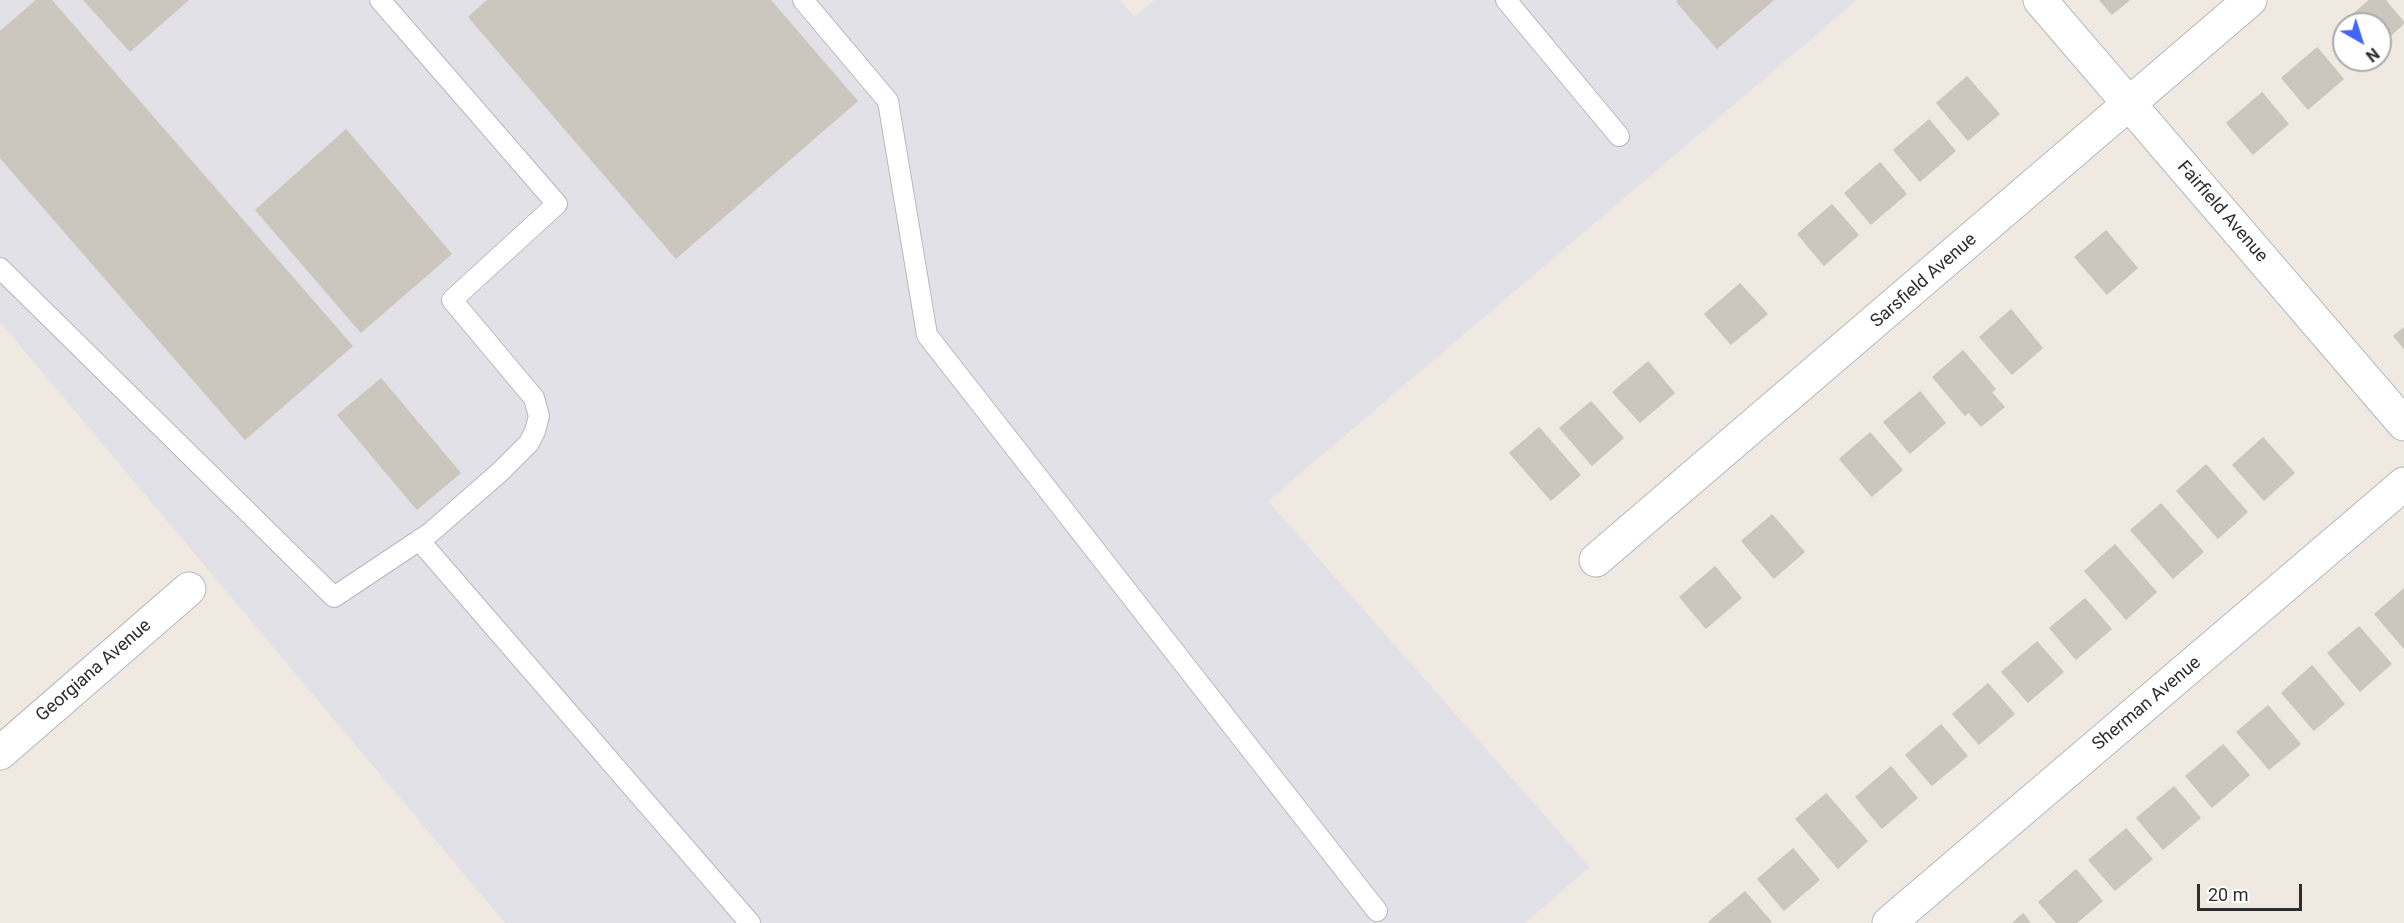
<!DOCTYPE html>
<html>
<head>
<meta charset="utf-8">
<style>
	body { margin:0 }
	#map { position:relative; width:2404px; height:923px; overflow:hidden; background:#efe9e1; font-family:Roboto,sans-serif }
	canvas { display:block }
	.north { position:absolute; left:2332px; top:12px; width:60px; height:60px; box-sizing:border-box; background:#fff; border:2px solid #ababab; border-radius:50%; rotate:141deg; font-size:16px; font-weight:700; line-height:24px; text-align:center; color:#2e2e2e }
	.north::after { content:''; display:block; margin:auto; width:21px; height:27px; background:#4264fb; clip-path:polygon(50% 0,100% 100%,50% 72%,0 100%) }
	.scale { position:absolute; left:2197px; top:884px; width:105px; height:27px; box-sizing:border-box; border:3px solid #2e2e2e; border-top:0; padding-left:8px; font-size:18px; line-height:21px; white-space:nowrap; color:#2e2e2e; -webkit-text-stroke:4px #fff; paint-order:stroke }
</style>
</head>
<body>
<div id="map">
<canvas width="2404" height="923"></canvas>
<div class="north">N</div>
<div class="scale">20 m</div>
</div>
<script>
const g = document.querySelector('canvas').getContext('2d');
g.lineJoin = 'round';
function paint(path, color) { g.fillStyle = color; g.fill(path, 'evenodd'); }
function strokePath(path, color, width, dash) { g.strokeStyle = color; g.lineWidth = width; g.lineCap = dash ? 'butt' : 'round'; g.setLineDash(dash || []); g.stroke(path); }
function label(font, color, halo, rows, align = 'center') {
  g.font = font + ' Roboto,sans-serif'; g.lineWidth = 6; g.setLineDash([]); g.textBaseline = 'middle'; g.strokeStyle = halo; g.fillStyle = color; for (const [text, x, y, turn = 0] of rows) {
    g.save(); g.translate(x, y); g.rotate((+turn || 0) * Math.PI / 180); g.textAlign = isNaN(turn) ? turn : align; if (halo) g.strokeText(text, 0, 0); g.fillText(text, 0, 0); g.restore();
  }
}
paint(new Path2D(`
	M0,0H1120L1134,17L1154,0H1857L1268,501L1590,867L1525,923H505L0,322Z`), '#e3e1e8');
const building = new Path2D(`
	M37,0H51L352,346L245,439L0,157V32Z
	M84,0H188L130,51Z
	M488,0H770L857,101L676,258L469,17Z
	M1679,0H1773L1717,48L1677,2Z
	M2100,0H2129L2112,14Z
	M2370,0H2385L2404,23L2380,45V24L2343,23Z
	M2317,48L2343,79L2308,109L2282,78Z
	M1967,77L1999,114L1968,140L1937,103Z
	M2262,93L2288,124L2253,154L2227,123Z
	M1929,120L1955,151L1920,181L1894,150Z
	M346,130L451,254L361,332L256,210Z
	M1880,163L1906,194L1871,224L1845,193Z
	M1832,205L1858,235L1824,265L1798,234Z
	M2106,231L2137,268L2107,294L2075,257Z
	M1740,284L1767,314L1731,344L1705,314Z
	M2011,310L2042,348L2012,374L1980,337Z
	M2404,328V348L2394,336Z
	M1963,351L1995,389L1991,392L2004,407L1981,426L1969,412L1965,415L1933,377Z
	M1648,362L1674,393L1640,422L1613,392Z
	M381,379L460,473L417,509L338,415Z
	M1920,392L1945,423L1910,453L1884,422Z
	M1591,402L1623,438L1592,465L1560,428Z
	M1539,428L1580,475L1551,500L1510,453Z
	M1870,433L1902,470L1872,496L1840,459Z
	M2263,438L2294,473L2264,500L2233,465Z
	M2206,465L2247,512L2218,538L2177,491Z
	M2161,504L2203,552L2173,578L2131,530Z
	M1772,515L1804,552L1774,578L1742,541Z
	M2115,545L2156,592L2126,619L2085,571Z
	M1715,567L1741,598L1706,628L1680,597Z
	M2404,589V648L2375,614Z
	M2085,599L2111,629L2076,659L2050,628Z
	M2359,627L2391,664L2360,691L2328,653Z
	M2037,642L2063,672L2028,702L2002,672Z
	M2312,666L2344,704L2314,730L2282,693Z
	M1988,684L2014,714L1979,744L1953,714Z
	M2268,706L2300,744L2269,769L2237,732Z
	M1941,725L1967,756L1932,785L1906,755Z
	M2223,745L2249,775L2212,807L2186,776Z
	M1891,767L1917,798L1882,828L1856,797Z
	M2174,787L2200,818L2163,849L2137,818Z
	M1826,794L1867,841L1838,868L1796,819Z
	M2126,829L2152,859L2115,890L2089,860Z
	M1793,849L1819,880L1784,910L1758,879Z
	M2076,870L2102,901L2076,923H2057L2039,902Z
	M1745,892L1771,922L1711,923L1709,922Z
	M2023,914L2030,923H2013Z`);
paint(building, '#cbc7bf');
strokePath(building, '#cbc5ba', 1.5);
const service = new Path2D(`
	M803,0L888,101L927,335L1377,911
	M1506,0L1619,136
	M0,268L334,597L430,533L500,472L529,443L535,431L539,416L534,398L452,300L557,204L380,0
	M419,540L750,923`);
const minor = new Path2D(`
	M2040,0L2404,424
	M1596,560L2250,0
	M0,753L189,589
	M1889,923L2404,484`);
strokePath(service, '#b4b7c1', 22);
strokePath(minor, '#b4b7c1', 35);
strokePath(service, '#fff', 20);
strokePath(minor, '#fff', 33);
label('18px', '#2e2e2e', '#fff', [
	["Fairfield Avenue",2222,212,49],
	["Sarsfield Avenue",1924,281,-41],
	["Georgiana Avenue",94,671,-41],
	["Sherman Avenue",2147,704,-40]
]);
</script>
</body>
</html>
